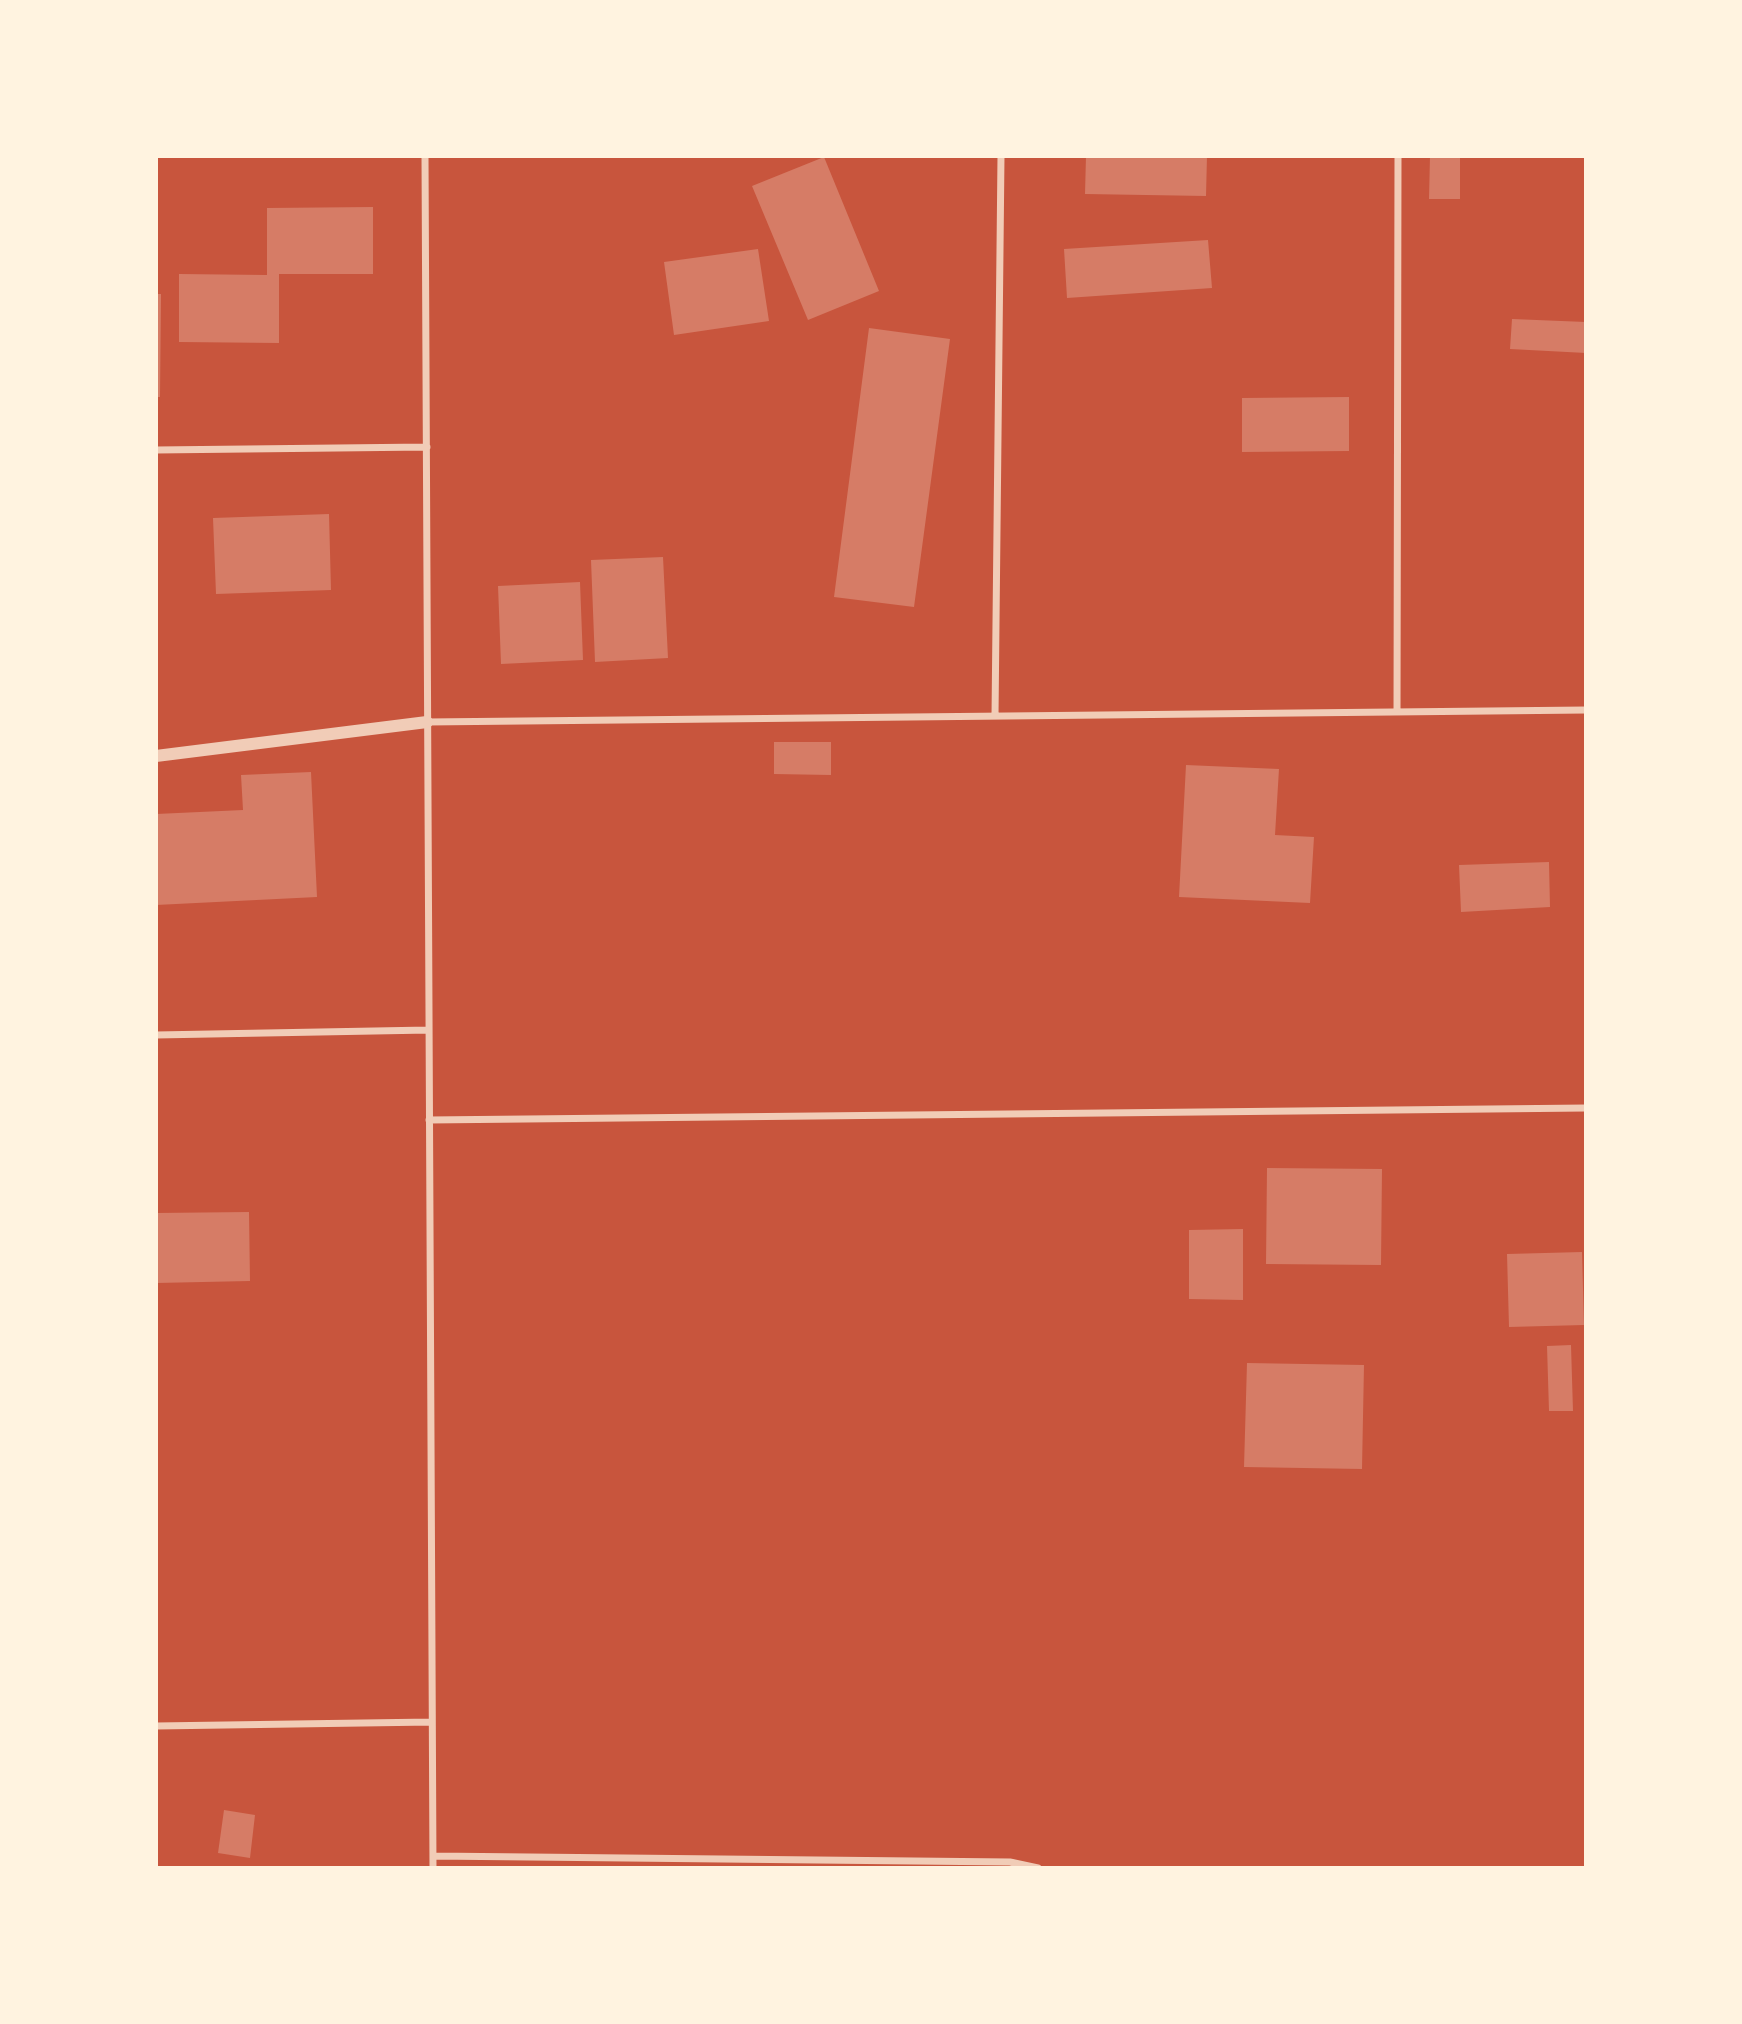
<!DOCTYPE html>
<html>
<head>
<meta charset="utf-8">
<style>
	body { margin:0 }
	#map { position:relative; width:1742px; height:2024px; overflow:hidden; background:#c8553d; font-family:"Playfair Display",serif }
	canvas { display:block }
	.frame { position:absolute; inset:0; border:158px solid #fff3e0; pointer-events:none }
</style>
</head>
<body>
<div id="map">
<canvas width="1742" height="2024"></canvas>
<div class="frame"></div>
</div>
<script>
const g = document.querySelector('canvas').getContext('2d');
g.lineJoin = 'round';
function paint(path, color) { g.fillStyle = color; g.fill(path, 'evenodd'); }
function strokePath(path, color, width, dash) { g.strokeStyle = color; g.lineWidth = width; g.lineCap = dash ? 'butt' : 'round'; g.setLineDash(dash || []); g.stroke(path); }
paint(new Path2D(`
	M1086,156H1207L1206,196L1085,194Z
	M1430,156H1460V199H1429Z
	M824,157L879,291L808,320L752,186Z
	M373,207V274H279V343L179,342V274L267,275V208Z
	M1208,240L1212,288L1067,298L1064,249Z
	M758,249L769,321L674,335L664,262Z
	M156,294H161L160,397H156Z
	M1512,319L1586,322V353L1510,349Z
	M869,328L950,339L914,607L834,597Z
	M1349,397V451L1242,452V398Z
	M329,514L331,590L216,594L213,518Z
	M663,557L668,658L595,662L591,560Z
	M580,582L583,660L501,664L498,586Z
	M774,742H831V775L774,774Z
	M1186,765L1279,769L1275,835L1314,837L1310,903L1179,897Z
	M311,772L317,897L156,905V814L243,810L241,775Z
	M1549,862L1550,907L1461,912L1459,865Z
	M1267,1168L1382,1169L1381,1265L1266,1264Z
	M249,1212L250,1281L156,1283V1213Z
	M1243,1229V1300L1189,1299V1230Z
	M1582,1252L1584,1325L1509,1327L1507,1254Z
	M1571,1345L1573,1411H1549L1547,1346Z
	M1247,1363L1364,1365L1362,1469L1244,1467Z
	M224,1810L255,1815L250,1858L218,1853Z`), '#d67c66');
strokePath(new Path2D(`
	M425,156L433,1868
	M156,450L427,447
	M1397,712L1398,156
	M995,716L1001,156
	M427,722L1586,710
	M156,1035L429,1030
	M429,1120L1586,1108
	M156,1726L432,1722
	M433,1856L1010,1862L1038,1868`), '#f1ccb7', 7);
strokePath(new Path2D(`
	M156,756L427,722`), '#f1ccb7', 12);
</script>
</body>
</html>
